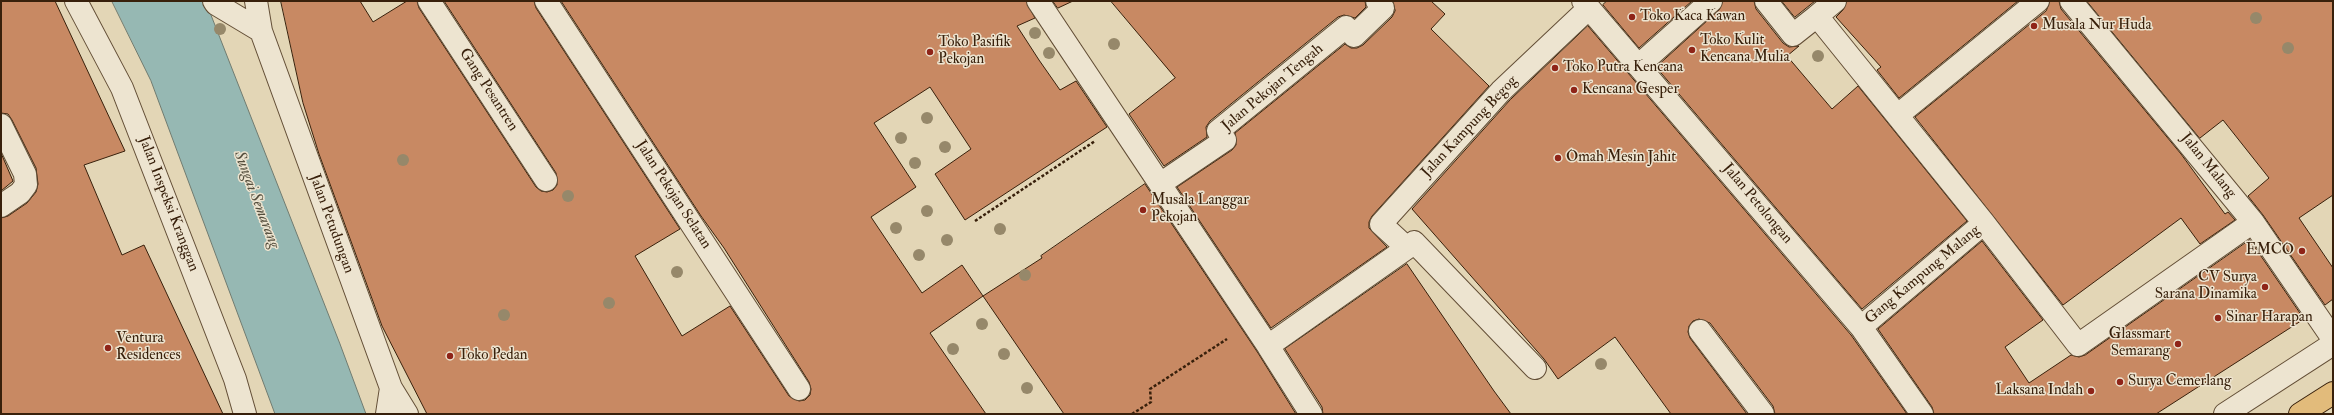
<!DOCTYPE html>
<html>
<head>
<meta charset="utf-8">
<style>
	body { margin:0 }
	#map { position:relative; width:2334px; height:415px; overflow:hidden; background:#e3d6b6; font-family:"IM FELL Double Pica",serif }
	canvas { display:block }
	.frame { position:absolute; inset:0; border:2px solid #38200b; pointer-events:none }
</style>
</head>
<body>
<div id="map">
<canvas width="2334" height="415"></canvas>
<div class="frame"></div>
</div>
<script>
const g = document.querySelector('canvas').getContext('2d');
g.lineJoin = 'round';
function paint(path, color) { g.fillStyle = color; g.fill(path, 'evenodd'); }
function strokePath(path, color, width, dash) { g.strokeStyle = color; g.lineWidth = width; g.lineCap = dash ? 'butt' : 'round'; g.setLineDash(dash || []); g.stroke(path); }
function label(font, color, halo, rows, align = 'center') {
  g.font = font + ' "IM FELL Double Pica",serif'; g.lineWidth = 3; g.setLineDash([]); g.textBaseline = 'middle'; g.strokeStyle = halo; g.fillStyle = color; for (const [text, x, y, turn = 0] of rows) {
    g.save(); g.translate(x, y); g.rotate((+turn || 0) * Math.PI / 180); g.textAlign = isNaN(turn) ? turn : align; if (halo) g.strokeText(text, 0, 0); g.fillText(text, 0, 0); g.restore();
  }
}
const water = new Path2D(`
	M112,1H204L209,10L340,344L366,414H275L151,81Z`);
paint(water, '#96b8b3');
strokePath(water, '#707b70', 1);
const building = new Path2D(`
	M1,1H55L125,151L84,165L122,255L144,245L223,414H1V218L8,216L27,203L36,192L38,184L36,168L12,120L8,114L1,113Z
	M281,1H360L373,22L407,1H417L419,8L536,187L541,191L547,192L553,190L557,185L556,173L444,1H534L536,8L680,229L635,256L682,336L730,306L789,396L799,401L805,400L810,395L811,389L809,382L724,248L701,216L561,1H1026L1035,18L1017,26L1039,60L1060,90L1076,81L1107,127L965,220L935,174L971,149L930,87L874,123L916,187L871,217L922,293L962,265L983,296L930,333L986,414H427L382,326L319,154L303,103Z
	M1053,1H1073L1058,8Z
	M1111,1H1365L1366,7L1355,18L1344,15L1338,17L1210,121L1206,127L1207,137L1164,166L1129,114L1175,78Z
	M1393,1H1431L1445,14L1431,29L1489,86L1372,216L1369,222V228L1387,247L1271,328L1177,187L1232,150L1236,145L1235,133L1345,44L1351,48H1357L1363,45L1392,17L1395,11Z
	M1607,1H1692L1639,48L1603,5Z
	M1723,1H1754L1756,9L1783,43L1789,47L1799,46L1787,56L1832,109L1858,86L1967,221L1862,309L1656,67L1719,10Z
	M1782,1H1815L1795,17Z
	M1847,1H2018L1899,98L1877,70L1881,67L1836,17L1843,10Z
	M2050,1H2059L2061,9L2181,154L2225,214L2228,212L2235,220L2200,244L2181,218L2063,305L1915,117L2046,11Z
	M2087,1H2333V195L2299,218L2333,268V299L2325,305L2263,215L2248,196L2269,178L2223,120L2200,138Z
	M1588,26L1851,335L1907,414H1775L1773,406L1710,323L1699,319L1693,321L1689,326L1688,332L1690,338L1747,414H1671L1615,337L1558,379L1544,359L1412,209L1510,100Z
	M1,153L13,181L1,191Z
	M1145,184L1258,353L1296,414H1064L983,296L1042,258L1041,256Z
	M2250,240L2304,319L2156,414H1934L1932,407L1878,329L1982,241L2043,320L2005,347L2029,383L2071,355L2079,357L2085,355Z
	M1407,264L1494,391L1511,414H1323L1322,407L1285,349Z`);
paint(building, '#c88963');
strokePath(building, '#38200b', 1);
const street = new Path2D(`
	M76,1L122,88L235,379L245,414
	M214,1L216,4L261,31
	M256,1L261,31L391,388L407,414
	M429,1L546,180
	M546,1L799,389
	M1038,1L1268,346L1311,414
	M1583,1L1861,327L1922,414
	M1766,1L1793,35L1817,16
	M1835,1L1817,16L1984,223L2078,345L2253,222
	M2071,1L2253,222L2333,339
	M1638,66L1711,1
	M1898,115L2038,1
	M1,125L25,174L26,185L20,193L1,206
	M1160,184L1225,140L1218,131L1346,27L1354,36L1383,8L1377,1
	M1407,248L1414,242L1535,368
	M1861,327L1984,223
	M1700,331L1763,414
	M1268,346L1407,248L1381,224L1501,91L1589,8
	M387,414L391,388
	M2225,414L2333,344`);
const primary = new Path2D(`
	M2300,414L2333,393`);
strokePath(street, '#634e36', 24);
strokePath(primary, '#38200b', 24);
strokePath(new Path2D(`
	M975,221L1095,141
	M1132,414L1151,402L1150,389L1227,339`), '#38200b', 2.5, [3, 2]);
strokePath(street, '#ede4d0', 22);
strokePath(primary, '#e2bb7b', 22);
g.fillStyle = '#96886a';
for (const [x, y] of [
	[2256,18],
	[220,29],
	[1035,33],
	[1114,44],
	[2288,48],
	[1049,53],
	[1818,56],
	[927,118],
	[901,138],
	[945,147],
	[403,160],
	[915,163],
	[568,196],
	[927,211],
	[896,228],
	[1000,229],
	[947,240],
	[919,255],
	[677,272],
	[1025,275],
	[609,303],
	[504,315],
	[982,324],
	[953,349],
	[1004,354],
	[1601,364],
	[1027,388]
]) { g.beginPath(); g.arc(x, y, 6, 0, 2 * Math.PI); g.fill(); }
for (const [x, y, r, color] of [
	[1632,17,4,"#8f2418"],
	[2034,26,4,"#8f2418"],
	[1692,50,4,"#8f2418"],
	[930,52,4,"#8f2418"],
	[1555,68,4,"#8f2418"],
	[1574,90,4,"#8f2418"],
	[1558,158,4,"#8f2418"],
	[1143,210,4,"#8f2418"],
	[2302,251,4,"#8f2418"],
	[2265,287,4,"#8f2418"],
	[2218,318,4,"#8f2418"],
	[2178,344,4,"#8f2418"],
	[108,348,4,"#8f2418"],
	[450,356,4,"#8f2418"],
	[2120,382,4,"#8f2418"],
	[2091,391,4,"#8f2418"]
]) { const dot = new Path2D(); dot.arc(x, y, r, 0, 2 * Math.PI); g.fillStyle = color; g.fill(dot); strokePath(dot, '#ede4d0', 1.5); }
label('15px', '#38200b', '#ede4d0', [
	["Toko Kaca Kawan",1640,17],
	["Musala Nur Huda",2042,26],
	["Toko Kulit",1700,41],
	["Kencana Mulia",1700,58],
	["Toko Pasifik",938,43],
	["Pekojan",938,60],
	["Toko Putra Kencana",1563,68],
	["Kencana Gesper",1582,90],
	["Omah Mesin Jahit",1566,158],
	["Musala Langgar",1151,201],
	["Pekojan",1151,218],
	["EMCO",2294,251,"right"],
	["CV Surya",2257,278,"right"],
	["Sarana Dinamika",2257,295,"right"],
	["Sinar Harapan",2226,318],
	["Glassmart",2170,335,"right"],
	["Semarang",2170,352,"right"],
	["Ventura",116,339],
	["Residences",116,356],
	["Toko Pedan",458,356],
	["Surya Cemerlang",2128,382],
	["Laksana Indah",2083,391,"right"]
], 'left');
label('15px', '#38200b', '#ede4d0', [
	["Jalan Pekojan Tengah",1273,88,-40],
	["Gang Pesantren",488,90,57],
	["Jalan Kampung Begog",1470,127,-47],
	["Jalan Malang",2208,166,51],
	["Jalan Pekojan Selatan",673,195,57],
	["Jalan Inspeksi Kranggan",168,204,69],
	["Jalan Petolongan",1757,204,50],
	["Jalan Petudungan",331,224,70],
	["Gang Kampung Malang",1923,275,-40]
]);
label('italic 16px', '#544e3d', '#ede4d0', [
	["Sungai Semarang",256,200,69]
]);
</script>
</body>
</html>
